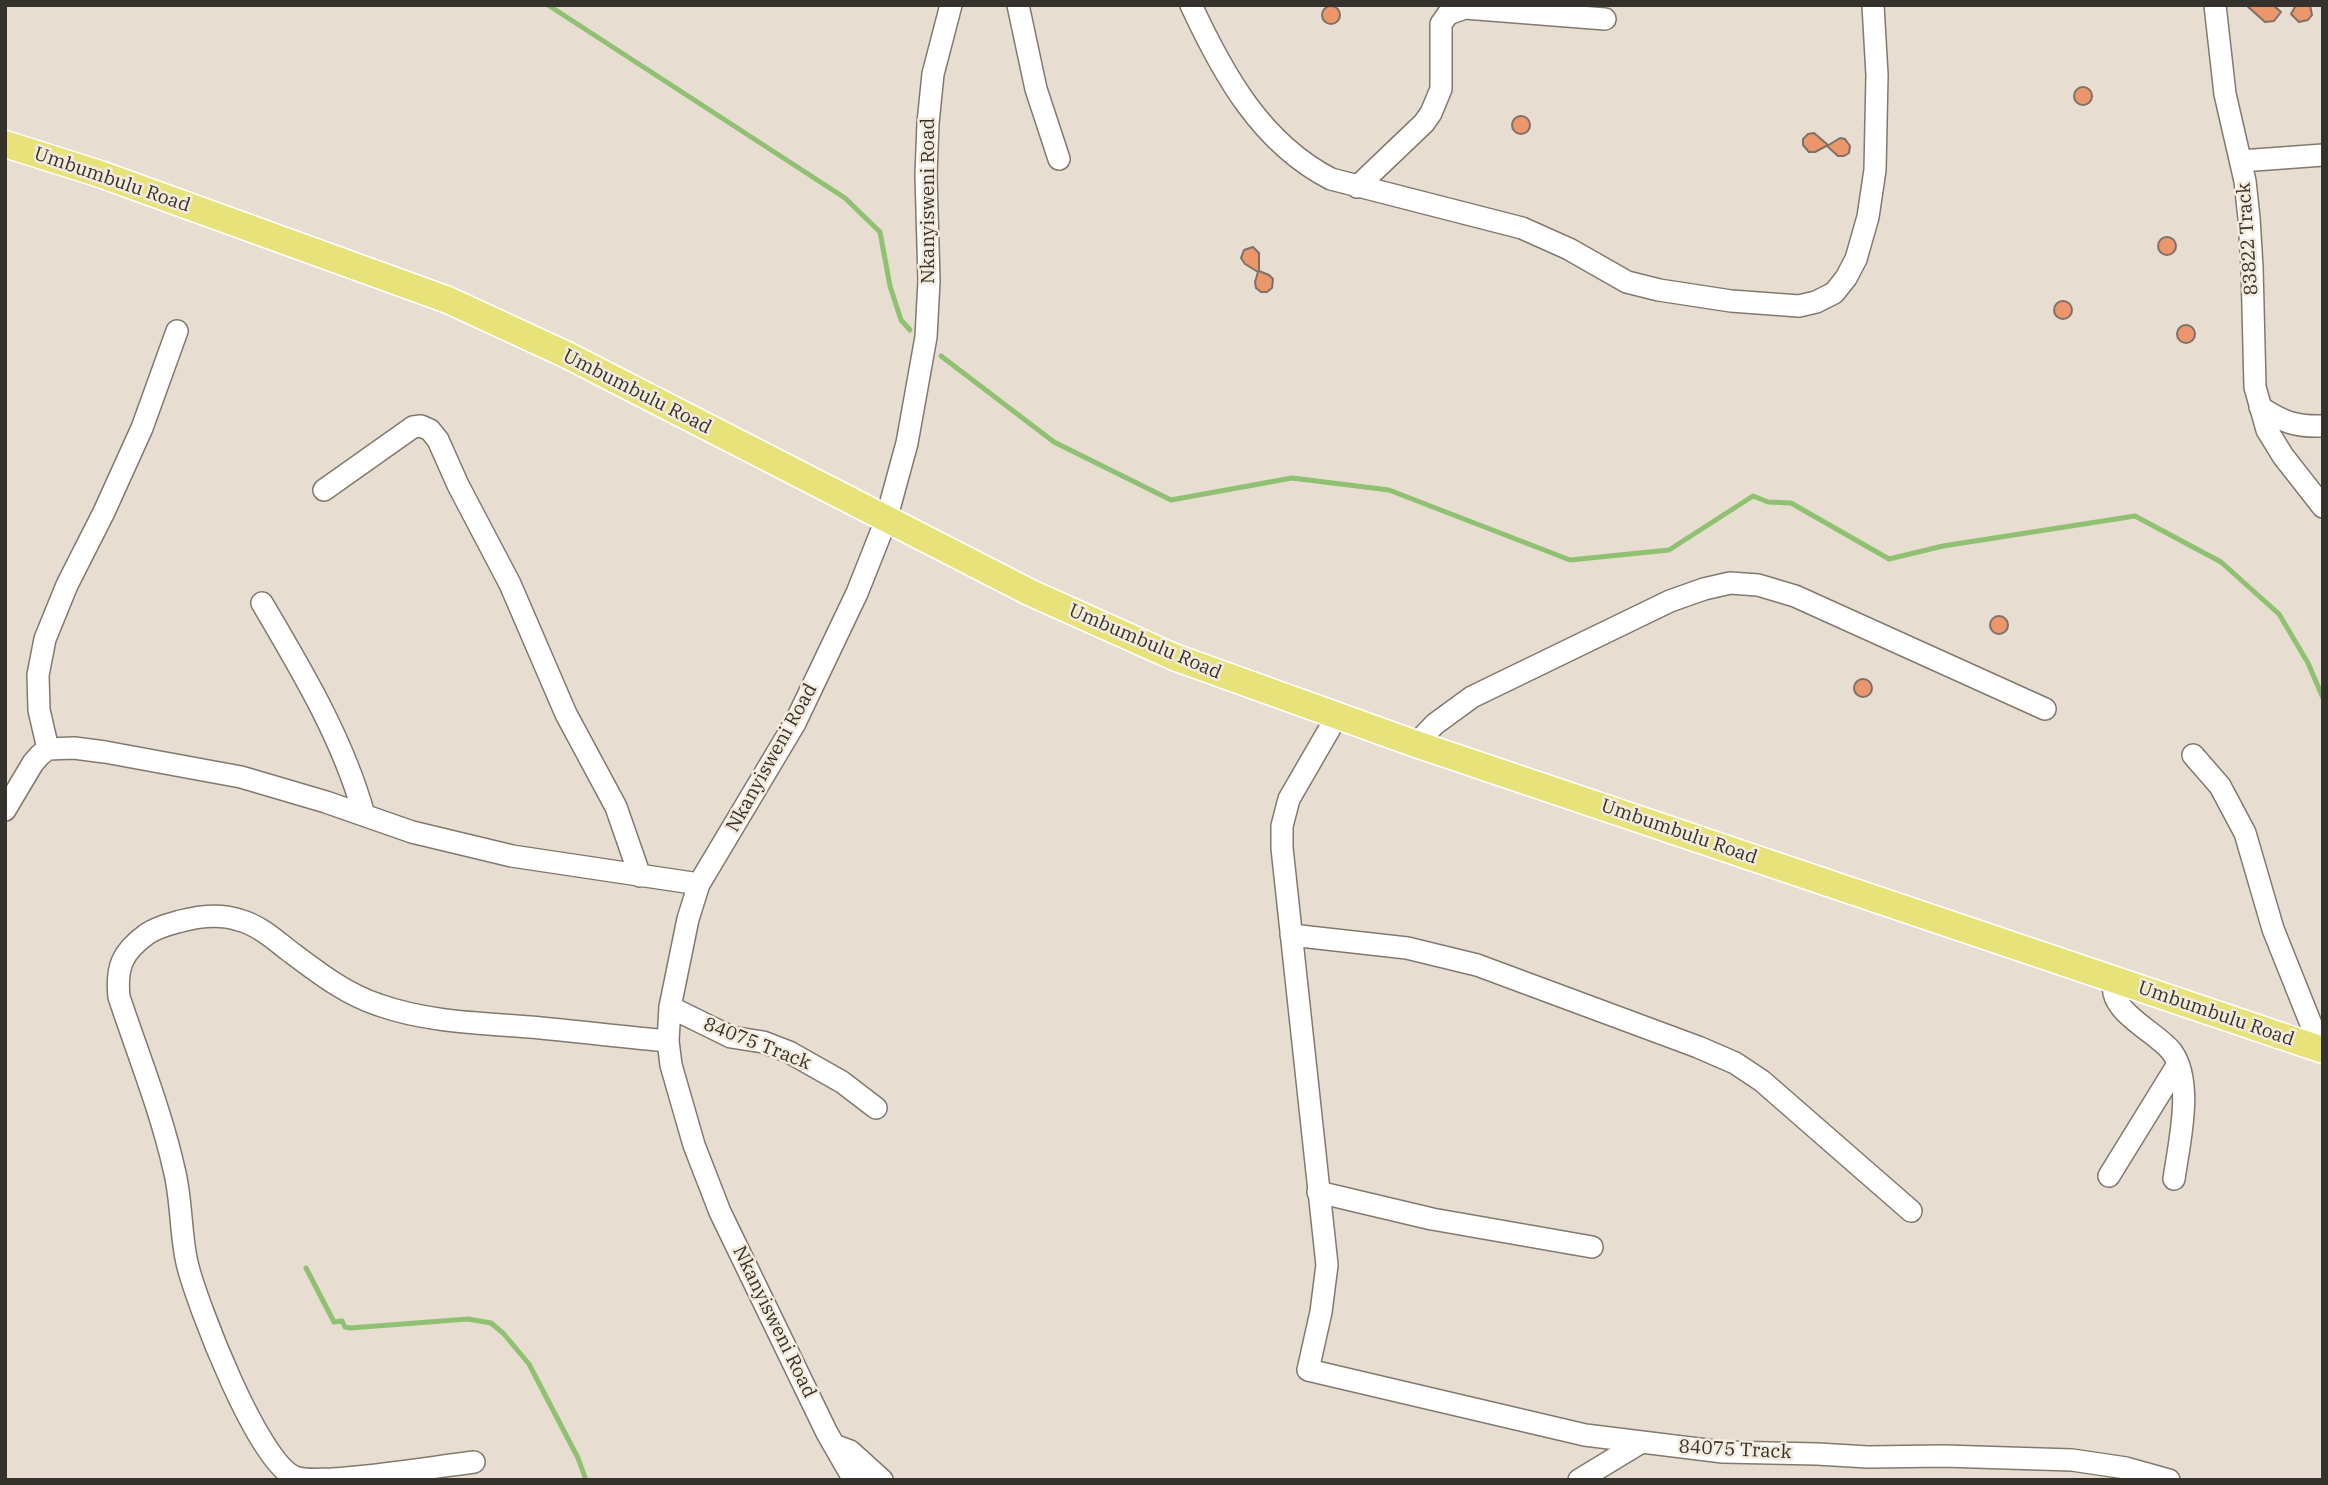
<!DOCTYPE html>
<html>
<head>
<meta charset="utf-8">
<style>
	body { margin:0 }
	#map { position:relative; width:2328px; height:1485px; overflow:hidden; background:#e7ddd0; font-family:"IBM Plex Serif",serif }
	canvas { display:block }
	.frame { position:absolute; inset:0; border:7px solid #35312c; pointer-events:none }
</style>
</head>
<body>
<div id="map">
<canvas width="2328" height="1485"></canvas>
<div class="frame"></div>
</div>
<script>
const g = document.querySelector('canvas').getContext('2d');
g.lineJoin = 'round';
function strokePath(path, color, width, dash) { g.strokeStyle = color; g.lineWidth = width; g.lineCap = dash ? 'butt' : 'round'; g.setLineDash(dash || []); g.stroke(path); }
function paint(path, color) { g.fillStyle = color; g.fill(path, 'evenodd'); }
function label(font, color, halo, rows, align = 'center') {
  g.font = font + ' "IBM Plex Serif",serif'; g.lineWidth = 5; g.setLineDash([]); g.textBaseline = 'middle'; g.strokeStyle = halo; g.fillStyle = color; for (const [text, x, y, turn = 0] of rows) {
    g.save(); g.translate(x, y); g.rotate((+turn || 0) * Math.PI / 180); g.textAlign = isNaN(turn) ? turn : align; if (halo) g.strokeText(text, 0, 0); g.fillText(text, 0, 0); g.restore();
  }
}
strokePath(new Path2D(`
	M548,5L845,198L880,232L890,286L901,320L910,330
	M941,356L1054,442L1171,500L1292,478L1389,490L1570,560L1669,550L1753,496L1768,502L1791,503L1889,559L1943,546L2135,516L2221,562L2279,614L2308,663L2323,698
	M306,1268L334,1322L342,1321L345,1327L350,1328L468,1319L491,1323L503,1333L529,1364L578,1458L586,1480`), '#90c173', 5);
const building = new Path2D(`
	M2246,5H2273L2281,12L2274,21L2265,22Z
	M2296,5H2310L2312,15L2308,20L2299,22L2291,14Z
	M1322 15a9 9 0 1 1 18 0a9 9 0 1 1-18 0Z
	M2074 96a9 9 0 1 1 18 0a9 9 0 1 1-18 0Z
	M1512 125a9 9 0 1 1 18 0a9 9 0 1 1-18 0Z
	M1814,133L1828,145L1815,152H1809L1803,145V139L1808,134Z
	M1840,138L1845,139L1850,146L1849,153L1844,156H1838L1827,146Z
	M2158 246a9 9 0 1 1 18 0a9 9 0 1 1-18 0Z
	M1253,247L1259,253V271L1269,275L1273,279L1272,288L1267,292H1261L1256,288L1255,282L1258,272L1245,264L1241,258L1244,250Z
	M2054 310a9 9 0 1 1 18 0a9 9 0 1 1-18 0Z
	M2177 334a9 9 0 1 1 18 0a9 9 0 1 1-18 0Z
	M1990 625a9 9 0 1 1 18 0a9 9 0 1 1-18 0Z
	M1854 688a9 9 0 1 1 18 0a9 9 0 1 1-18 0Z`);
paint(building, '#eb966b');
strokePath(building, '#7e7069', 2);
const minor = new Path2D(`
	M1018,5L1036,89L1059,159
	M1191,5C1223,74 1261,143 1331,179L1522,228L1569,249L1627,282L1659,290L1731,301L1799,306L1816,302L1834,293L1846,278L1856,259L1868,217L1875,170L1877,75L1873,5
	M2215,5L2225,94L2245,181L2249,218L2252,267L2255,387L2267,430L2283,456L2323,507
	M2241,161L2323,155
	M1357,187L1424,123L1431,113L1441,89V24L1448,14L1465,8L1605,19
	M2260,407C2283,422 2295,427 2323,426
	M324,490L413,427L421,426L430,430L438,440L458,485L510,584L566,714L616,807L640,876
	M262,603C302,671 343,739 364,815
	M1337,716L1289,799L1282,826V848L1327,1265L1321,1312L1308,1370L1585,1435L1723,1452L1817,1454L1868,1457L1944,1456L2072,1460L2126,1468L2169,1480
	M1416,744L1435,724L1472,697L1670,601L1704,589L1730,583L1758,585L1795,596L2045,709
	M48,749L39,710L38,675L45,639L67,585L104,512L142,428L177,331
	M2193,755L2220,786L2245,833L2273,929L2321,1049
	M5,810L33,763L40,755L48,749L74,748L105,752L241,777L326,802L412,832L512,856L699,884
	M1291,935L1407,948L1477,965L1698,1047L1735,1063L1762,1081L1911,1211
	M2115,980C2104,1010 2156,1031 2172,1052C2194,1083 2179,1143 2174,1179
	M670,1007L731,1037L763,1042L789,1052L842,1082L876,1108
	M2109,1176L2178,1064
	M1318,1192L1432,1219L1592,1247
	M834,1445L850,1451L882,1480
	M474,1462C427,1468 379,1476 332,1479C320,1479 306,1481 295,1477C258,1463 197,1304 187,1263C180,1232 182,1200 174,1169C161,1111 138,1054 119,997C116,967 122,952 147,934C157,927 170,924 181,921C200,916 221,914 239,920C258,925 273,938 288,950C316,971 345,994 379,1005C427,1022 480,1023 530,1027C576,1031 622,1037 668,1041
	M854,1480L827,1433L720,1212L694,1145L671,1065L668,1041L670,1007L688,919L699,884L795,723L857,593L886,520L907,443L926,337L929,281L926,175L928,123L933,74L951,5
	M1579,1480L1640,1443`);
const major = new Path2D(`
	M5,144L100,174L448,300L567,355L1031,593L1174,657L1416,744L2323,1050`);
strokePath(minor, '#82796e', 24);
strokePath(major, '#fff', 29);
strokePath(minor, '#fff', 21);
strokePath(major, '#e8e27a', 26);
label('19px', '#35312c', '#f4ebdd', [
	["Umbumbulu Road",112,180,19],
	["Nkanyisweni Road",929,201,-90],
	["83822 Track",2248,239,-94],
	["Umbumbulu Road",637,392,27],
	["Umbumbulu Road",1145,642,23],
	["Nkanyisweni Road",772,758,-61],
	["Umbumbulu Road",1679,832,19],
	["Umbumbulu Road",2216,1014,19],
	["84075 Track",757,1044,21],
	["Nkanyisweni Road",774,1322,64],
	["84075 Track",1735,1450,3]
]);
</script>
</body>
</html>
